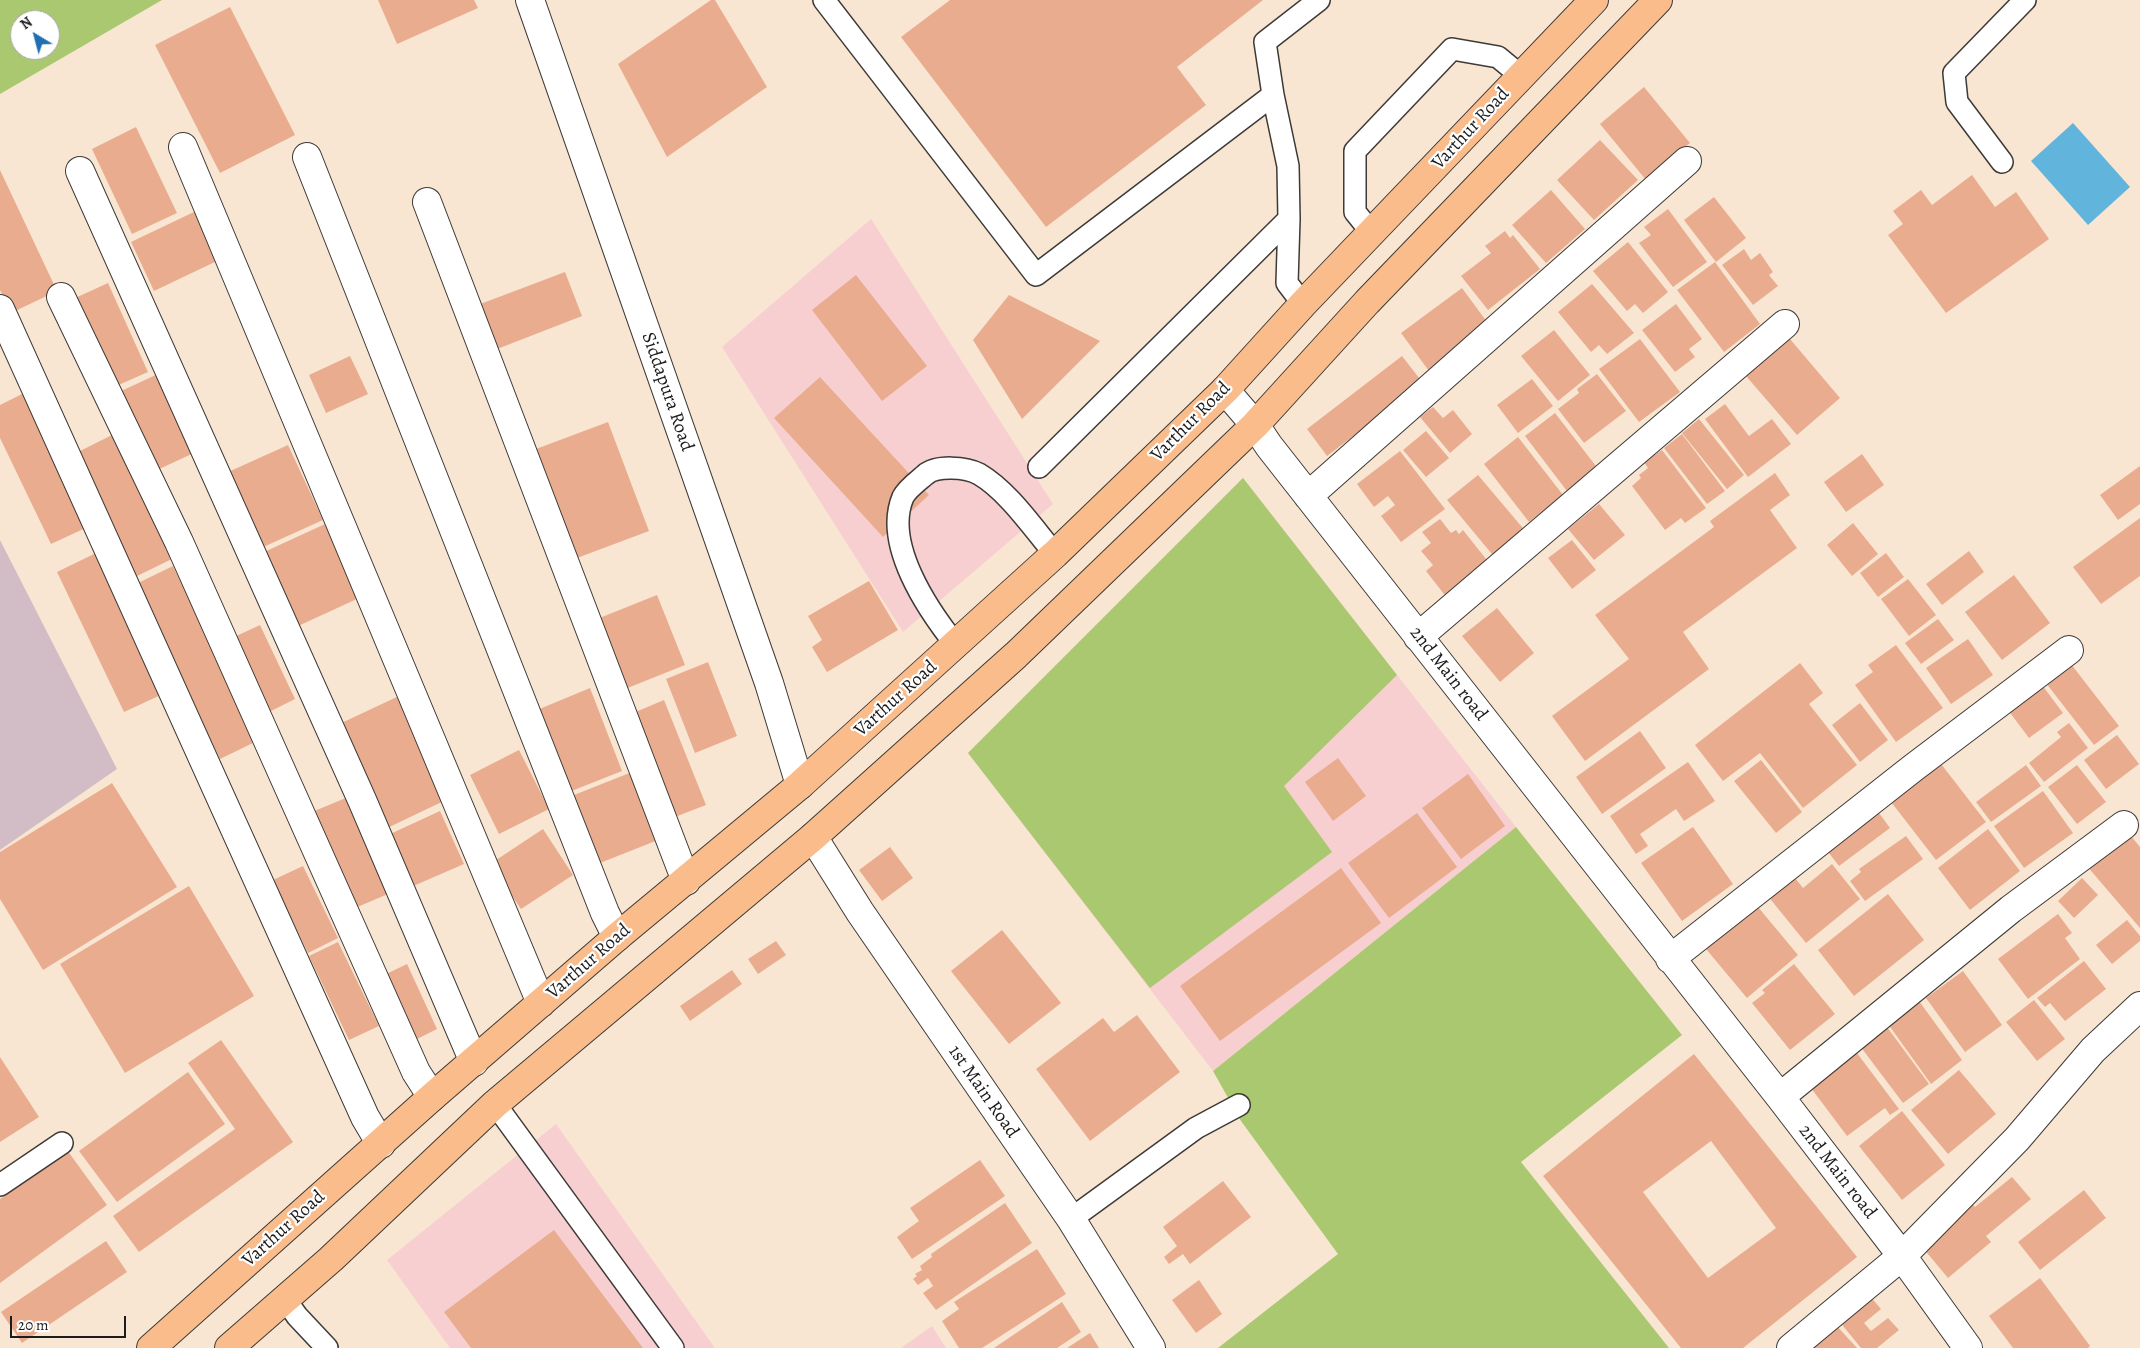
<!DOCTYPE html>
<html>
<head>
<meta charset="utf-8">
<style>
	body { margin:0 }
	#map { position:relative; width:2140px; height:1348px; overflow:hidden; background:#f8e6d2; font-family:Alegreya,serif }
	canvas { display:block }
	.north { position:absolute; left:10px; top:10px; width:50px; height:50px; box-sizing:border-box; background:#fff; border:1px solid #a4a4a4; border-radius:50%; rotate:323deg; font-size:14px; font-weight:700; line-height:20px; text-align:center; color:#1c1c1c }
	.north::after { content:''; display:block; margin:auto; width:18px; height:22px; background:#1f6fb2; clip-path:polygon(50% 0,100% 100%,50% 72%,0 100%) }
	.scale { position:absolute; left:10px; top:1316px; width:116px; height:22px; box-sizing:border-box; border:2px solid #1c1c1c; border-top:0; padding-left:6px; font-size:15px; line-height:18px; white-space:nowrap; color:#1c1c1c; -webkit-text-stroke:4px #fff; paint-order:stroke }
</style>
</head>
<body>
<div id="map">
<canvas width="2140" height="1348"></canvas>
<div class="north">N</div>
<div class="scale">20 m</div>
</div>
<script>
const g = document.querySelector('canvas').getContext('2d');
g.lineJoin = 'round';
function paint(path, color) { g.fillStyle = color; g.fill(path, 'evenodd'); }
function strokePath(path, color, width, dash) { g.strokeStyle = color; g.lineWidth = width; g.lineCap = dash ? 'butt' : 'round'; g.setLineDash(dash || []); g.stroke(path); }
function label(font, color, halo, rows, align = 'center') {
  g.font = font + ' Alegreya,serif'; g.lineWidth = 4.5; g.setLineDash([]); g.textBaseline = 'middle'; g.strokeStyle = halo; g.fillStyle = color; for (const [text, x, y, turn = 0] of rows) {
    g.save(); g.translate(x, y); g.rotate((+turn || 0) * Math.PI / 180); g.textAlign = isNaN(turn) ? turn : align; if (halo) g.strokeText(text, 0, 0); g.fillText(text, 0, 0); g.restore();
  }
}
paint(new Path2D(`
	M871,219L1053,504L903,632L722,347Z
	M1243,478L1516,827L1213,1071L968,753Z
	M556,1124L715,1348H450L387,1260Z
	M932,1326L946,1348H901Z`), '#f7cfd1');
paint(new Path2D(`
	M0,540L117,769L0,850Z`), '#d2bdc6');
paint(new Path2D(`
	M0,0H162L0,94ZM20,20H50V50H20Z
	M1243,478L1397,675L1284,786L1332,852L1150,988L968,753Z
	M1516,827L1682,1035L1521,1162L1669,1348H1218L1338,1254L1241,1121L1213,1071Z`), '#aac86f');
paint(new Path2D(`
	M2073,123L2130,187L2088,225L2031,161Z`), '#61b4dc');
paint(new Path2D(`
	M378,0H474L478,8L397,44Z
	M711,0H715L767,87L667,157L618,64Z
	M950,0H1263L1177,67L1206,105L1046,227L901,37Z
	M230,7L295,135L220,173L155,45Z
	M1644,87L1690,143L1646,180L1600,124Z
	M136,127L177,213L132,234L92,149Z
	M1600,140L1638,180L1594,220L1557,180Z
	M0,170L57,291L11,313L0,290Z
	M1972,175L1995,207L2016,192L2049,239L1946,313L1888,235L1903,224L1893,211L1921,190L1932,205Z
	M1551,190L1585,229L1546,263L1512,225Z
	M1714,197L1746,238L1716,262L1684,220Z
	M1668,209L1707,262L1673,287L1639,243L1651,235L1644,227Z
	M196,211L219,260L154,291L131,242Z
	M1505,231L1510,238L1513,235L1540,269L1488,310L1461,276L1491,253L1485,246Z
	M1628,242L1668,292L1643,313L1635,304L1627,311L1593,271Z
	M1744,249L1751,260L1760,253L1773,272L1769,275L1778,286L1753,305L1722,265Z
	M1715,262L1760,324L1724,352L1677,290Z
	M565,272L582,316L492,351L475,306Z
	M856,275L927,366L882,401L812,310Z
	M108,283L148,372L114,387L73,299Z
	M1592,284L1634,333L1607,354L1599,345L1591,352L1558,312Z
	M1462,288L1490,326L1429,371L1401,333Z
	M1009,295L1100,341L1022,419L973,340Z
	M1676,304L1702,339L1689,349L1695,357L1675,372L1642,330Z
	M1554,330L1590,375L1558,401L1521,356Z
	M1640,339L1680,392L1639,422L1599,369Z
	M1790,339L1840,398L1797,435L1746,376Z
	M350,356L368,394L326,413L309,375Z
	M1402,356L1423,383L1327,456L1307,429Z
	M160,373L196,452L155,471L119,392Z
	M1597,374L1626,411L1584,443L1558,409L1579,393L1577,389Z
	M820,377L929,495L883,537L774,418Z
	M1532,379L1553,406L1518,433L1497,405Z
	M28,391L92,525L51,544L0,438V405Z
	M1725,404L1749,436L1772,419L1791,444L1748,477L1705,419Z
	M1433,407L1443,418L1453,410L1472,434L1450,453L1420,417Z
	M1555,413L1599,470L1570,495L1525,436Z
	M1699,419L1744,475L1727,489L1682,433Z
	M608,422L649,531L577,558L536,449Z
	M1426,431L1449,458L1426,477L1403,450Z
	M118,432L178,556L133,578L74,454Z
	M1682,434L1725,491L1707,504L1664,448Z
	M1518,437L1563,495L1529,522L1484,464Z
	M288,445L323,520L261,548L226,473Z
	M1662,450L1706,508L1685,523L1681,518L1665,530L1632,486L1641,478L1639,475L1648,468L1644,462Z
	M1400,451L1445,509L1401,542L1381,516L1395,505L1388,496L1374,507L1357,484Z
	M1862,454L1884,485L1846,512L1824,482Z
	M2140,466V504L2118,520L2100,495Z
	M1775,473L1790,495L1770,510L1797,548L1683,632L1709,669L1585,761L1552,716L1629,659L1595,615L1714,527L1710,521Z
	M1478,475L1527,533L1496,559L1447,500Z
	M1599,504L1625,535L1594,560L1568,529Z
	M2140,518V576L2101,604L2073,567Z
	M1440,519L1451,533L1456,530L1459,534L1463,530L1490,564L1447,598L1426,571L1433,565L1421,551L1431,543L1422,532Z
	M1853,523L1878,554L1852,576L1827,545Z
	M325,524L359,598L296,627L262,553Z
	M1572,540L1596,570L1572,589L1548,558Z
	M1969,551L1984,572L1942,605L1926,584Z
	M98,552L165,693L124,712L57,572Z
	M1886,553L1904,577L1878,597L1860,573Z
	M173,566L257,741L220,759L136,584Z
	M2014,575L2050,623L2002,660L1965,612Z
	M1908,579L1936,615L1909,636L1881,599Z
	M869,581L898,630L827,672L812,647L822,640L808,616Z
	M657,595L685,665L620,691L592,621Z
	M1497,608L1534,653L1500,682L1462,636Z
	M1938,619L1954,640L1921,664L1905,643Z
	M260,625L295,699L267,713L232,638Z
	M1968,639L1993,675L1951,704L1926,668Z
	M1896,645L1943,708L1896,742L1855,685L1873,672L1868,665Z
	M2064,655L2119,726L2094,745L2039,674Z
	M708,662L737,736L695,753L666,679Z
	M1800,663L1823,693L1809,704L1857,765L1803,808L1760,753L1723,781L1695,745Z
	M2036,677L2063,713L2029,738L2002,702Z
	M590,688L622,771L569,792L537,710Z
	M401,695L448,799L381,831L333,727Z
	M664,700L706,805L667,820L626,716Z
	M1860,703L1888,740L1860,762L1832,725Z
	M2069,723L2088,748L2044,782L2029,763L2061,737L2057,732Z
	M1640,731L1666,768L1602,814L1576,777Z
	M2117,735L2139,764L2106,789L2084,760Z
	M519,750L549,809L499,834L470,775Z
	M1338,758L1366,796L1333,821L1305,782Z
	M1761,760L1802,812L1776,833L1734,781Z
	M1938,760L1986,822L1936,860L1888,798Z
	M1688,762L1715,801L1684,821L1676,809L1640,834L1648,846L1636,854L1610,816Z
	M2026,765L2041,786L1991,822L1976,802Z
	M2077,765L2106,802L2077,824L2048,787Z
	M632,772L658,840L595,865L569,797Z
	M1468,774L1505,826L1461,859L1422,808Z
	M112,783L177,887L43,970L0,899V852Z
	M2043,791L2073,833L2024,868L1994,826Z
	M353,795L395,891L355,908L312,812Z
	M440,811L464,864L411,887L388,835Z
	M1417,813L1457,867L1389,918L1348,863Z
	M1879,813L1890,828L1839,866L1822,844L1837,832L1843,840Z
	M1693,827L1733,884L1682,921L1641,863Z
	M543,829L573,875L521,909L490,864Z
	M1988,829L2020,871L1970,910L1938,868Z
	M2126,830L2140,847V928L2086,865Z
	M1906,836L1923,859L1865,901L1850,881L1861,872L1859,869Z
	M890,847L913,878L882,901L859,870Z
	M1832,864L1860,899L1806,943L1767,895L1792,874L1803,888Z
	M303,866L338,938L308,953L273,880Z
	M1341,868L1381,923L1220,1041L1180,986Z
	M2082,878L2098,895L2074,918L2058,901Z
	M189,886L254,996L125,1073L60,964Z
	M1888,894L1924,940L1854,996L1818,950Z
	M1753,901L1798,955L1747,998L1701,943Z
	M2058,914L2072,933L2065,938L2080,959L2028,999L1998,959Z
	M2127,920L2140,936V941L2112,964L2096,945Z
	M1002,930L1061,1003L1009,1044L951,971Z
	M776,941L786,955L758,974L748,959Z
	M338,942L379,1026L349,1040L309,956Z
	M2084,961L2106,989L2065,1021L2050,1003L2045,1007L2037,998Z
	M407,964L437,1029L411,1042L380,977Z
	M1794,964L1835,1014L1790,1050L1752,1003L1765,993L1762,990Z
	M732,970L742,984L690,1021L680,1006Z
	M1963,971L2002,1025L1965,1052L1926,998Z
	M2034,1000L2065,1039L2037,1061L2006,1022Z
	M1919,1001L1962,1060L1931,1084L1888,1024Z
	M1137,1015L1180,1072L1090,1141L1036,1069L1103,1018L1114,1032Z
	M1887,1027L1929,1084L1903,1103L1860,1046Z
	M221,1040L293,1142L139,1252L113,1216L235,1129L188,1063Z
	M1854,1049L1899,1109L1890,1115L1885,1108L1847,1136L1808,1084Z
	M1694,1054L1857,1257L1743,1348H1681L1543,1176ZM1711,1141L1776,1228L1708,1278L1643,1192Z
	M0,1057L39,1117L0,1142Z
	M1959,1070L1996,1114L1948,1154L1911,1110Z
	M188,1072L225,1124L117,1202L79,1151Z
	M1902,1111L1945,1165L1902,1200L1859,1146Z
	M67,1150L107,1205L0,1283V1199Z
	M980,1160L1005,1196L912,1259L897,1237L919,1221L910,1208Z
	M2012,1177L2031,1199L1986,1236L1991,1242L1948,1278L1923,1248L1967,1198L1975,1207Z
	M1223,1181L1251,1217L1190,1264L1183,1254L1169,1264L1164,1257L1177,1246L1163,1227Z
	M2084,1190L2106,1218L2040,1270L2018,1242Z
	M1005,1203L1032,1243L936,1310L923,1293L933,1286L928,1278L918,1285L913,1279L917,1276L915,1274L922,1270L920,1266L932,1257L931,1254Z
	M554,1230L643,1348H471L444,1312Z
	M106,1241L127,1272L22,1343L1,1312Z
	M1037,1249L1066,1294L982,1348H959L942,1321L959,1309L954,1302Z
	M2040,1278L2090,1346L2088,1348H2013L1989,1316Z
	M1199,1280L1222,1314L1196,1333L1172,1300Z
	M1869,1295L1881,1309L1864,1323L1871,1331L1888,1318L1899,1330L1877,1348H1861L1839,1321Z
	M1062,1302L1081,1332L1057,1348H994Z
	M1835,1324L1857,1348H1809Z
	M1090,1333L1099,1348H1067Z`), '#eaac8e');
const service = new Path2D(`
	M824,0L1036,275L1273,95
	M2002,162L1957,102L1954,73L2025,0
	M1372,233L1355,212V151L1452,49L1498,57L1521,76
	M1303,304L1287,283L1289,219L1288,166L1273,95L1265,42L1319,0
	M1039,467L1289,219
	M956,645C928,610 883,544 903,497C907,489 918,481 925,475C936,465 966,467 979,474C1008,491 1033,528 1055,554
	M495,1104L673,1348
	M0,1185L62,1143
	M1071,1219L1196,1128L1239,1105
	M285,1299L297,1316L327,1348`);
const minor = new Path2D(`
	M183,147L541,1003
	M307,157L605,913L617,937
	M80,171L362,800L474,1062
	M427,202L686,881
	M61,297L179,542L416,1072L432,1097
	M0,309L365,1117L381,1144
	M1225,390L1255,425L1269,446L1780,1097L1902,1256L1968,1348
	M1308,496L1687,161
	M1418,637L1785,324
	M813,837L860,912L1071,1219L1151,1348
	M1670,959L1913,768L2069,650
	M1780,1097L2011,909L2124,825
	M1791,1348L1902,1256L2017,1139L2093,1050L2140,1006`);
const tertiary = new Path2D(`
	M530,0L769,683L800,785`);
const primary = new Path2D(`
	M151,1348L432,1097L617,937L800,785L1055,554L1225,390L1303,304L1594,0
	M229,1348L331,1259L495,1104L813,837L1016,655L1255,425L1367,302L1658,0`);
strokePath(service, '#3d3a37', 24);
strokePath(minor, '#3d3a37', 30);
strokePath(tertiary, '#3d3a37', 30);
strokePath(primary, '#3d3a37', 30);
strokePath(service, '#fff', 21);
strokePath(minor, '#fff', 28);
strokePath(tertiary, '#fff', 28);
strokePath(primary, '#fabc8b', 28);
label('19px', '#1c1c1c', '#fff', [
	["Varthur Road",1471,129,-47],
	["Siddapura Road",667,392,71],
	["Varthur Road",1191,422,-45],
	["2nd Main road",1448,674,52],
	["Varthur Road",896,699,-42],
	["Varthur Road",589,962,-41],
	["1st Main Road",983,1092,55],
	["2nd Main road",1837,1172,52],
	["Varthur Road",284,1229,-42]
]);
</script>
</body>
</html>
